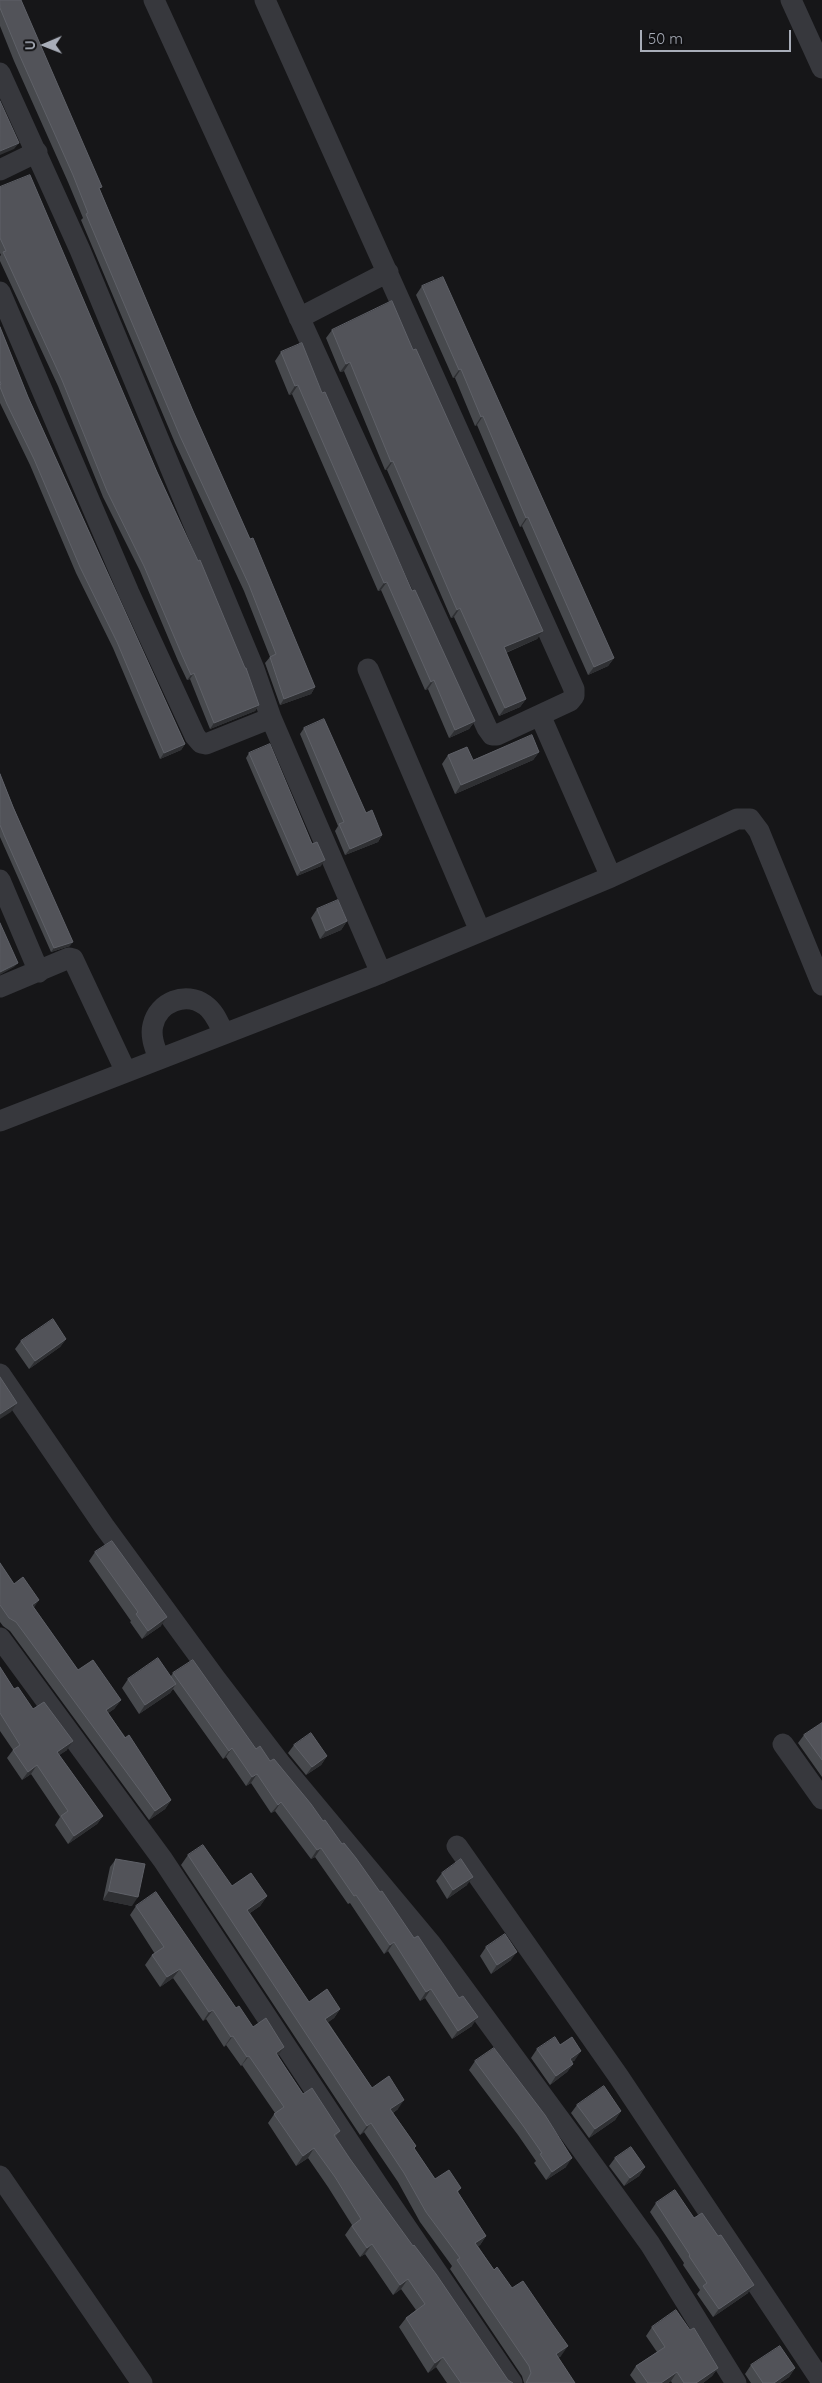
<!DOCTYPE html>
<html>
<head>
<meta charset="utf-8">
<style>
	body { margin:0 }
	#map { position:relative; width:822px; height:2383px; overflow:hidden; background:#161618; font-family:Quicksand,sans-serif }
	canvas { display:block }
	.north { position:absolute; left:20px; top:20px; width:50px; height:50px; -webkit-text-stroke:4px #111113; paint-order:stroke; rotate:269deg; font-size:14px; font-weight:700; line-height:20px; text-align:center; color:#a8adb8 }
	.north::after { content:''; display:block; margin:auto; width:18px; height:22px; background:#a8adb8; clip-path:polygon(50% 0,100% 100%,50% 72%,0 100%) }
	.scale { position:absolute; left:640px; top:30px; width:151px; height:22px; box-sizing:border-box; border:2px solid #a8adb8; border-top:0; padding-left:6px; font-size:15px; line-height:18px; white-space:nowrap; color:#a8adb8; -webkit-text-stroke:4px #111113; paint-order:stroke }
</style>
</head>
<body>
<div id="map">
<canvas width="822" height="2383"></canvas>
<div class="north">U</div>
<div class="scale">50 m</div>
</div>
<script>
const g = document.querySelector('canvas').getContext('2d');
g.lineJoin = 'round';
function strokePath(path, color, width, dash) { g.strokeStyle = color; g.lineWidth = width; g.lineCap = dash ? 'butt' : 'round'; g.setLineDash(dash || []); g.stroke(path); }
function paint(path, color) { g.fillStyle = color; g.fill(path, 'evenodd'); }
strokePath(new Path2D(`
	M154,0L487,728L492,735H497L540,715L611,877
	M265,0L574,689V696L570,701L540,715
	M791,0L822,68
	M0,73L80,250L254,669L271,718L381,973
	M0,170L37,152
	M0,292L129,593L195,736L201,743L206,744L271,718
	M299,318L388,272
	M368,669L480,931
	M0,880L39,972
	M0,987L69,958L73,959L126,1072
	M159,1059C155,1048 150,1036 153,1025C158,1002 186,991 205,1005C215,1012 219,1024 224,1034
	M0,1121L371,977L611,877L737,819H750L759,831L822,985
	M0,1374L104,1526L215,1678L280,1763L431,1944L580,2147L650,2244L736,2383
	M0,1638L163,1860L377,2184L512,2383
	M783,1744L822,1799
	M457,1846L619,2077L822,2382
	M0,2176L142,2383`), '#37383d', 21);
paint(new Path2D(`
	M0,0L100,190L193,411L315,687L311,694L280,705L265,663L270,657L244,591L175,443L81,220L83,218L68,182L14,61L0,26Z
	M0,187L157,472L259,705L255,711L210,729L190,679L187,680L178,661L140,571L103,497L58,386L0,261V256L1,255L0,253Z
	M422,286L614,658L608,666L588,675L522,526L520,527L477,425L475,426L455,378H453L416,295Z
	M0,327L28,397L185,744L181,750L160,759L113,648L76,573L30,465L0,403Z
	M332,330L413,350L543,631L537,639L506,653L526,699L520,707L499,716L454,617L451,618L387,470H385L344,371L340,372L326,338Z
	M281,352L322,393L412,591L475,721L469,729L449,738L428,689L425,690L381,590L378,591L292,394L289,395L275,361Z
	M304,728L382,835L378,842L345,855L335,831L338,826L300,734Z
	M539,752L533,760L455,794L442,764L448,755L473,760Z
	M249,753L321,866L297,876L246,758Z
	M0,774L70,946L51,952L0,837Z
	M317,909L347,921L341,930L320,939L311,918Z
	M66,1339L60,1347L29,1369L15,1349L21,1341Z
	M95,1552L161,1626L142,1639L130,1622L131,1621L89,1561Z
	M0,1563L14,1584L34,1608L78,1670L121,1700L114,1709L108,1713L171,1800L165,1809L149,1820L10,1631L3,1626L0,1622Z
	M0,1667L14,1689L33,1709L67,1750L59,1755L103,1816L97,1824L68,1844L55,1825L60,1817L31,1774L22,1780L7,1758L13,1750L0,1731Z
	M173,1673L270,1761L323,1821L472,2026L452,2039L425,1998L420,2001L388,1951L384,1954L350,1903L348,1904L315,1857L311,1859L275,1811L271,1813L251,1783L246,1786L226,1757L223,1759L173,1689L170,1693L139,1714L122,1688L128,1679L171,1676Z
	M822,1723V1777L798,1743L804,1735Z
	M294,1745L327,1756L321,1765L306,1775L288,1753Z
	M188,1855L232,1886L267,1896L260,1906L250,1913L309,2002L340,2009L334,2018L328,2022L372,2088L398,2109L393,2113L416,2146L414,2148L435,2179L461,2188L458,2192L486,2236L480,2245L478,2246L494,2270L512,2288L561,2356L558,2358L575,2383H524L522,2376L450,2269L452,2266L420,2222L398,2182L364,2132L360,2135L181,1865Z
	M116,1859L132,1906L103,1900L110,1867Z
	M442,1873L467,1885L447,1899L436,1881Z
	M136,1906L236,2008L278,2056L303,2094L340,2131L335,2137L350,2159L508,2380L513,2383H447L436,2367L428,2373L399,2327L406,2318L416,2310L401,2289L393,2295L365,2254L360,2257L345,2235L352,2225L328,2187L308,2158L296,2166L268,2123L275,2113L242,2065L241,2066L226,2045L224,2047L206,2019L203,2021L173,1978L160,1987L145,1965L152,1955L155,1954L130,1915Z
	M486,1947L511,1960L491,1974L480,1956Z
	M537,2049L575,2060L572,2062L573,2064L567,2072L550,2085L531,2058Z
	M475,2061L566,2167L546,2180L534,2163L536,2161L518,2135L469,2070Z
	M577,2105L621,2111L615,2120L589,2138L571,2113Z
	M615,2158L645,2167L639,2176L624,2186L609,2166Z
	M656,2203L694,2218L718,2236L748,2293L713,2317L697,2294L700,2290L683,2265L684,2263L650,2212Z
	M652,2327L690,2330L718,2368L712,2376L703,2383H672L671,2381L668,2383H636L630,2375L636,2366L657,2352L646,2336Z
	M751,2365L795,2368L789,2377L780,2383H751L745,2374Z`), '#47494d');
paint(new Path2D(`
	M19,143L14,149L0,155V151Z
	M350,362L344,371L340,372L346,364Z
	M461,369L455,378H453L459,370Z
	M298,385L292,394L289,395L295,386Z
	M483,416L477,425L475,426L481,417Z
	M393,461L387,470H385L391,462Z
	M528,517L522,526L520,527L526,518Z
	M387,582L381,590L378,591L384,583Z
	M460,608L454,617L451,618L457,610Z
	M543,631L537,639L498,656L504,647Z
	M614,658L608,666L588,675L594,667Z
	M194,673L190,679L187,680L191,675Z
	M434,680L428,689L425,690L431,682Z
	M315,687L311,694L280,705L284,699Z
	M526,699L520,707L499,716L505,708Z
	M259,705L255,711L210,729L214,723Z
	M475,721L469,729L449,738L455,730Z
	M185,744L181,750L160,759L164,753Z
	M539,752L533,760L455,794L461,785Z
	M382,835L378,842L345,855L350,849Z
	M325,860L321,866L297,876L301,871Z
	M347,921L341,930L320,939L326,931Z
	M73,942L70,946L51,952L54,948Z
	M18,963L14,967L0,975V972Z
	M66,1339L60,1347L29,1369L35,1361Z
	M17,1403L11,1412L0,1419V1414Z
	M39,1600L33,1609L32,1605Z
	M167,1617L161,1626L142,1639L148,1631Z
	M176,1684L170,1693L139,1714L145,1705Z
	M121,1700L114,1709L100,1719L106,1710Z
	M73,1741L67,1750L51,1761L57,1752Z
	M232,1748L226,1757L223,1759L229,1751Z
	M327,1756L321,1765L306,1775L312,1767Z
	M37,1765L31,1774L22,1780L28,1772Z
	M257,1774L251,1783L246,1786L252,1777Z
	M171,1800L165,1809L149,1820L155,1811Z
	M281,1802L275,1811L271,1813L278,1805Z
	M103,1816L97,1824L68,1844L74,1836Z
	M321,1848L315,1857L311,1859L317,1850Z
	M473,1877L467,1885L447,1899L453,1890Z
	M109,1891L138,1897L132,1906L103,1900Z
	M267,1896L260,1906L241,1919L247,1910Z
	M394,1942L388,1951L384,1954L390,1945Z
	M517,1952L511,1960L491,1974L497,1965Z
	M180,1969L173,1978L160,1987L167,1977Z
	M431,1989L425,1998L420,2001L426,1992Z
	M340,2009L334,2018L319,2029L325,2019Z
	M213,2010L206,2019L203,2021L209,2012Z
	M478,2017L472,2026L452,2039L458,2031Z
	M233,2036L226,2045L224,2047L231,2037Z
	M284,2047L278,2056L276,2053Z
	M581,2051L575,2060L564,2067L570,2059Z
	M249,2056L242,2065L241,2066L247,2057Z
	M573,2064L567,2072L550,2085L556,2076Z
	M404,2100L398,2109L384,2119L390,2109Z
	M621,2111L615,2120L589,2138L595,2129Z
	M371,2123L364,2132L360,2135L367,2126Z
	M314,2148L308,2158L296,2166L303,2156Z
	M572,2158L566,2167L546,2180L552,2172Z
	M645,2167L639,2176L624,2186L630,2178Z
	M486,2236L480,2245L469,2253L475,2243Z
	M372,2244L365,2254L360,2257L367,2248Z
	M408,2279L401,2289L393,2295L400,2285Z
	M754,2285L748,2293L713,2317L719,2309Z
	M568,2346L561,2356L549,2364L556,2354Z
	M443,2357L436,2367L428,2373L435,2363Z
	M718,2368L712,2376L703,2383H696Z
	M795,2368L789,2377L780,2383H774Z
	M677,2372L671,2381L668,2383H661Z`), '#2f3033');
const building = new Path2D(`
	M0,0H21L102,187L99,188L193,411L250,539L253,538L315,687L284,699L270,657L276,654L249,585L180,436L86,214L88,213L73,175L19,54L0,8Z
	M0,101L19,143L0,151Z
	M30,175L157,472L198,561L200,560L245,668H246L259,705L214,723L194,673L191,675L182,655L144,566L107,491L62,380L3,252L6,251L0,238V187Z
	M443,277L614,658L594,667L528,517L526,518L483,416L481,417L461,369L459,370L422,286Z
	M392,301L413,350L416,349L543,631L504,647L526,699L505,708L460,608L457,610L393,461L391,462L350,362L346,364L332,330Z
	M0,327L28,397L185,744L164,753L117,642L80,567L34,459L7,404L0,387V385L1,384L0,381Z
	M302,343L322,393L325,392L412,591L415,590L475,721L455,730L434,680L431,682L387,582L384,583L298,385L295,386L281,352Z
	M324,719L366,813L372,810L382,835L350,849L339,824L344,822L304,728Z
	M532,735L539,752L461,785L448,755L467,747L473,760Z
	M270,744L312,844L317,842L325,860L301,871L249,753Z
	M0,774L13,807L73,942L54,948L4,835L0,825Z
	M338,900L347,921L326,931L317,909Z
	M0,923L18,963L0,972Z
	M53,1319L66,1339L35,1361L21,1341Z
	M0,1377L17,1403L0,1414Z
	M112,1541L167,1617L148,1631L136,1614L138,1612L95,1552Z
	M0,1563L14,1584L23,1577L39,1600L32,1605L78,1670L93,1660L121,1700L106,1710L125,1738L129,1735L171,1800L155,1811L16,1622L9,1618L0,1605Z
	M158,1658L176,1684L145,1705L128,1679Z
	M193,1660L256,1749L260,1746L270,1761L274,1759L311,1804L323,1821L325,1820L342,1844L344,1843L356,1858L380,1892L382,1891L414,1938L418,1936L459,1998L463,1996L478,2017L458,2031L431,1989L426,1992L394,1942L390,1945L356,1895L354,1896L321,1848L317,1850L281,1802L278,1805L257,1774L252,1777L232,1748L229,1751L173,1673Z
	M0,1667L14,1689L18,1687L33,1709L44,1702L73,1741L57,1752L103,1816L74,1836L61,1816L68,1811L37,1765L28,1772L13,1750L20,1745L0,1713Z
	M822,1723V1760L804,1735Z
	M311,1733L327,1756L312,1767L294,1745Z
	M203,1845L232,1886L251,1873L267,1896L247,1910L309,2002L327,1989L340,2009L325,2019L372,2088L389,2076L404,2100L390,2109L416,2146L414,2148L435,2179L449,2170L461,2188L457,2191L486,2236L475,2243L494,2270L497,2267L512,2288L523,2281L553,2325L568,2346L556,2354L575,2383H526L531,2373L529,2366L457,2260L460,2258L426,2212L404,2173L371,2123L367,2126L188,1855Z
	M116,1859L145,1864L138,1897L109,1891Z
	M461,1859L473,1877L453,1890L442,1873Z
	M156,1892L236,2008L239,2006L253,2027L266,2018L284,2047L276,2053L285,2067L303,2094L312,2088L340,2131L334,2135L350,2159L413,2246L414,2245L436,2274L508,2380L513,2383H461L443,2357L435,2363L406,2318L425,2304L408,2279L400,2285L372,2244L367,2248L352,2226L361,2219L335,2177L314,2148L303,2156L274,2114L284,2107L249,2056L247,2057L233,2036L231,2037L213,2010L209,2012L180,1969L167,1977L152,1955L164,1947L136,1906Z
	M505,1934L517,1952L497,1965L486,1947Z
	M555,2037L560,2045L572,2037L581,2051L570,2059L573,2064L556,2076L537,2049Z
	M494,2048L545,2115L572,2158L552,2172L540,2154L542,2153L524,2127L475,2061Z
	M604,2086L621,2111L595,2129L577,2105Z
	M631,2147L645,2167L630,2178L615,2158Z
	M675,2190L694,2218L702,2213L718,2236L721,2235L754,2285L719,2309L703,2286L707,2283L689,2256L690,2255L656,2203Z
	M676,2310L690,2330L694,2328L718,2368L696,2383H684L677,2372L661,2383H648L636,2366L665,2347L652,2327Z
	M780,2346L795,2368L774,2383H763L751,2365Z`);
paint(building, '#525359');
strokePath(building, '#5f6168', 1);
</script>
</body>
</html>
